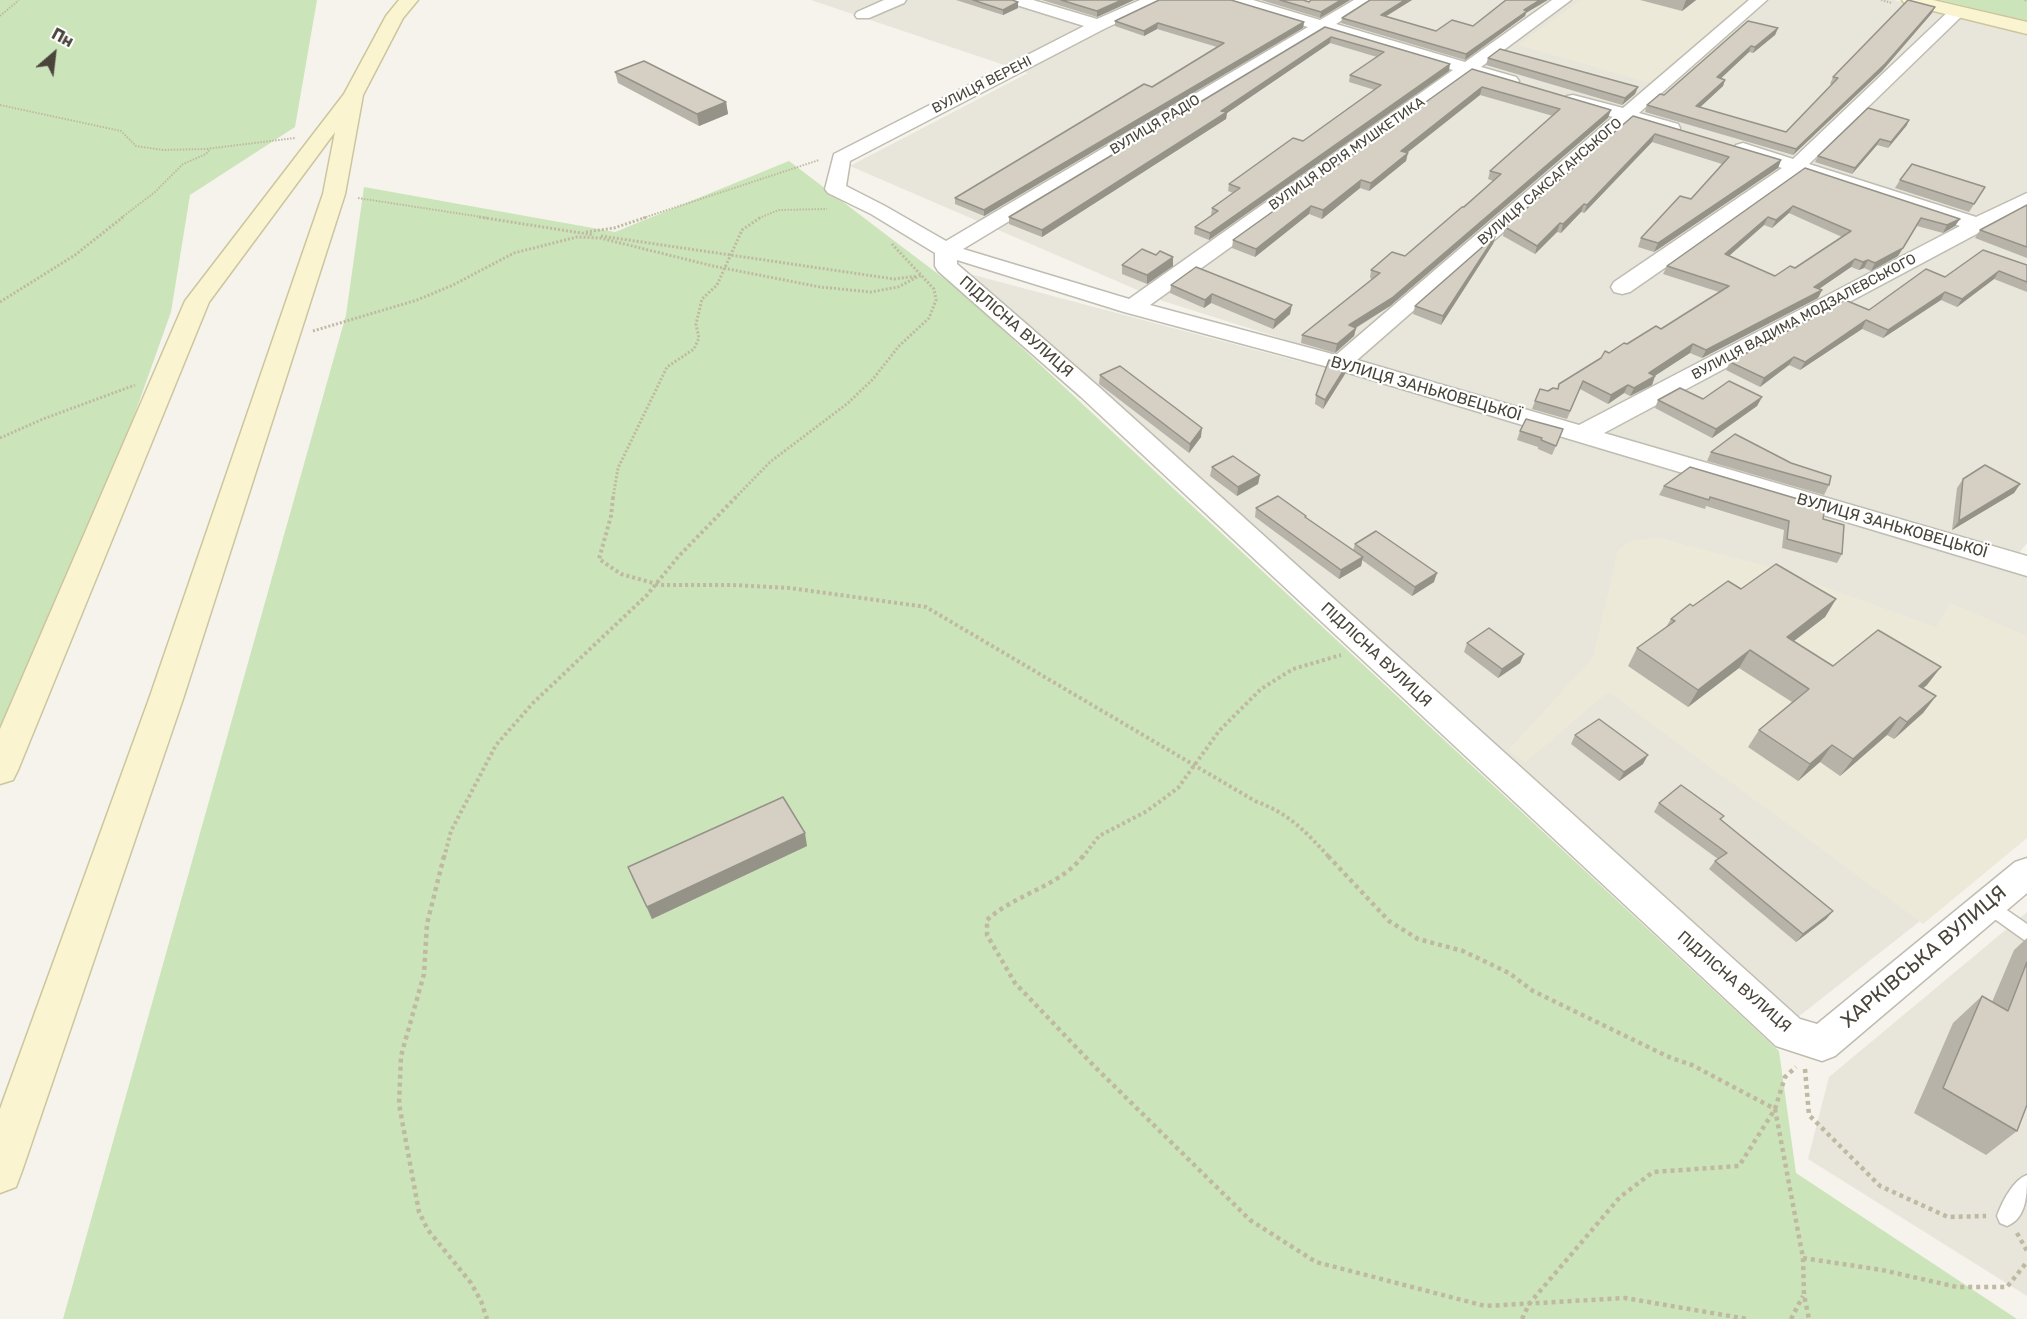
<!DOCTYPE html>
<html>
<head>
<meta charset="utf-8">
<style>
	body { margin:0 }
	#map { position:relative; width:2027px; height:1319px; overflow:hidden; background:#f5f3ec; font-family:Rubik,sans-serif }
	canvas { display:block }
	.north { position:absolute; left:24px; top:24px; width:60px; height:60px; -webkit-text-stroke:4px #fff; paint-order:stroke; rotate:28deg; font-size:16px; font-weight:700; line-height:24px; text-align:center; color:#49453a }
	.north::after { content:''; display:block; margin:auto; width:21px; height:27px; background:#49453a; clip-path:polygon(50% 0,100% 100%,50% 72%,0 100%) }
</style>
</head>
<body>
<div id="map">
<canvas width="2027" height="1319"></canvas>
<div class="north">Пн</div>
</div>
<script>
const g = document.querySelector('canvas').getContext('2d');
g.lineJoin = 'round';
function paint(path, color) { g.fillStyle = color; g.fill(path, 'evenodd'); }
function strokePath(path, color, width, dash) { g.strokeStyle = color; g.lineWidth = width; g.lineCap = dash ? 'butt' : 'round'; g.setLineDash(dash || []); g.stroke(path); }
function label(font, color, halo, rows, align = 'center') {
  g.font = font + ' Rubik,sans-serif'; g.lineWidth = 4.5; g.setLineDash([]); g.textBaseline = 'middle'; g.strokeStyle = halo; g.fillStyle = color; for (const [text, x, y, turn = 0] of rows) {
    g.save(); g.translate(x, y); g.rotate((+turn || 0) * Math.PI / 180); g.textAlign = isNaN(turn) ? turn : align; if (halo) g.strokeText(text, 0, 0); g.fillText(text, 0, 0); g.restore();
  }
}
paint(new Path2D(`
	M811,0H1894L2027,32V543L2005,570L2027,577V837L1798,1017L966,273L1301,362L1315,349L1163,301L850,166L1028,73Z
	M2027,912V1296L1808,1159L1829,1077Z`), '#e8e5db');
paint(new Path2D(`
	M1581,0H1747L1650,83L1518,45Z
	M1659,538L1770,567L1936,627L1950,603L2027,636V838L1923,924L1608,692L1525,763L1508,750L1593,657L1618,550L1632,540Z`), '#ece9d8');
paint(new Path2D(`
	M0,0H317L295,127L190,195L171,312L93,531L0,729Z
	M1940,0H2027V21Z
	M789,161L963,293L1779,1051L1796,1173L2017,1319H63L346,315L364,187L615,232Z`), '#cce4ba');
const service = new Path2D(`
	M1988,897L2027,924V942L1982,910L1979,905L1982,900Z
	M2027,1175C2027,1194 2027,1218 2007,1226L2000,1223L1997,1216C2002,1202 2013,1180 2027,1175Z`);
const minor = new Path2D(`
	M884,0H906L904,3L869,18H857L855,15L857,12Z
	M1008,0H1033L1097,19L1140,0H1161L1159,3L1104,29L850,161L846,186L885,206L946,241L1308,27L1230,3L1228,0H1253L1320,20L1354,0H1373L1336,24L1465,62L1552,0H1571L1481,67L1516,77L1519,81L1516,85L1510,86L1470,75L1150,305L1336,355L1613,117L1567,104L1564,100L1567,96L1573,95L1623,108L1749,0H1767L1639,113L1678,124L1680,128L1678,132L1671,134L1629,122L1357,360L1579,425L1960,226L1800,174L1630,292L1622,294L1614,292L1611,287L1614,282L1782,168L1736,153L1733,149L1736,145L1743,143L1793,159L1952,8H1964L1966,11L1964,14L1809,164L1976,217L2027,193V207L1604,433L2027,556V576L1332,368L1124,312L957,260V264L1099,387L1800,1019L1817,1024L2015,862L2027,858V893L1835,1056L1822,1061L1776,1046L1081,397L938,271L935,266V253L871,214L828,193L825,189L834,154L1084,26L1010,3ZM1324,31L1453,70L1129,299L963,249Z`);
const secondary = new Path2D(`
	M399,0H418L403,18L363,95L345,194L183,699L22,1171L16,1187L0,1193V1109L149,699L323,194L335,132L209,302L18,770L13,780L0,784V729L185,301L344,94L386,16Z
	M1902,0H1933L2027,22V34L1905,4Z`);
strokePath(service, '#bfbcb0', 3);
strokePath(minor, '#bfbcb0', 3);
strokePath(secondary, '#ccc69f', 3);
strokePath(new Path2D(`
	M1881,0L1892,3
	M2025,0L2027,2
	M0,16L19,0
	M0,105L121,131L136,146L163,150L206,149L295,138
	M358,198L488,218
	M121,218L155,192L183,164L206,154L210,149
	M643,218L819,160
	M759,218L779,210L827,209`), '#c0b9a2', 2, [1.5, 1.5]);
strokePath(new Path2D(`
	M479,217L594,235
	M586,232L614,228L647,217
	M601,236L894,279L917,276
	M0,302L75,255L123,217
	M313,331L417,300L453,285L514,253L577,237L600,238L713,266L820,287L871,292L898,287L921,275
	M0,438L43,419L135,385
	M613,498L618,468L667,367L694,349L699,338L696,324L702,299L717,285L742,230L761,217
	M735,498L770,462L848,403L873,379L899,346L929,318L936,300L934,289L892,244`), '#c0b9a2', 3, [2, 2]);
strokePath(new Path2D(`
	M613,497L611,516L599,559L621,574L660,585H732L790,588L926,607L1255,801C1290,814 1305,831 1330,858
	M444,858L451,831L496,745L533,703L647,595L678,557L736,497
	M1082,858L1099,836L1147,811L1178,788L1219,731L1261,689L1293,669L1341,655`), '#c0b9a2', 4, [3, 3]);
strokePath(new Path2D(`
	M444,856L427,924L424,974L401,1056L399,1104L419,1212L428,1230L471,1283L481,1301L487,1319
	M1083,856C1059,887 1015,894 987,920V935L1015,983L1094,1066L1250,1220L1316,1262L1485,1306L1625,1298L1747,1319
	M1328,856L1389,921L1418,939L1463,951L1509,973L1533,991L1671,1058L1692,1065L1775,1109L1803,1258L1804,1295L1809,1319
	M1805,1069L1809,1115L1880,1186L1948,1217L1986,1216
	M2017,1233L2027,1251
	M1803,1258L1882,1270L1957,1287H2007L2027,1262
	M1522,1319L1529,1304L1620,1197L1653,1172L1739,1166L1775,1109L1785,1077L1796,1067
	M1791,1319L1803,1296`), '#c0b9a2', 4.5, [4, 4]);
paint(service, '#fff');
paint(minor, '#fff');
paint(secondary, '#faf4d1');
paint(new Path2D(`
	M956,0H1012L1018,8L1003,15Z
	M1042,0H1134L1097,17Z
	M1261,0H1303L1309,2L1311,0H1350L1320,18Z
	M1370,0H1412L1386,16L1436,31L1473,26L1526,13L1525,16L1465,60L1341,23L1342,18Z
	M1640,0H1696L1682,11Z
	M1932,13L1882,71L1793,155L1645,112L1647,105L1778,28L1775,35L1753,53L1749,52L1721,78L1725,80L1723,86L1700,107L1786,132L1832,84H1830L1833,77Z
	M1115,21L1304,22L1303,28L984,216L955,204V198L1152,87L1217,47L1157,29L1144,36L1115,26Z
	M1325,27L1449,71L1209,240L1194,234L1195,227L1211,216L1212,208L1233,193L1228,191L1229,184L1303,141L1375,90L1349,82L1350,75L1377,57L1330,43L1227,113L1226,119L1042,237L1009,224V217Z
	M1488,58L1638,87L1635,94L1622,105L1486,65Z
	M1472,69L1608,118L1390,306L1356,328L1354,336L1335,353L1301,343L1302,335L1372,279L1370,278L1371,270L1405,256L1493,181L1488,179L1490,171L1553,116L1480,95L1407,153L1406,161L1369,191L1360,188L1322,219L1309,214L1255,257L1232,248L1233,240Z
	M615,72L726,102L728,114L699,126L618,83Z
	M1633,116L1781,160L1778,168L1654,252L1638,247L1641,238L1691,199L1722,164L1652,142L1584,213L1581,212L1561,233L1557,232L1535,254L1503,236L1505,227Z
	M1907,125L1888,148L1877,145L1852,174L1815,162L1818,156Z
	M1805,168L1955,226L1943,233L1917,226L1898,256L1871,271L1864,268L1859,270L1851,267L1819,289L1822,290L1818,298L1702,358L1690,353L1654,376H1655L1652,385L1630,396L1624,393L1608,404L1580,389L1567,419L1532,409L1535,401L1548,391L1558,389L1609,353L1661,329L1719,292L1663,274L1667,266ZM1789,213L1842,237L1795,268L1775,276L1729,256L1764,225L1772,228Z
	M1900,180L1980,195L1969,212L1895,188Z
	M2027,205V258L1975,238L1980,230Z
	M1496,235L1493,244L1441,325L1413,314L1415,306Z
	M1156,255L1173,266L1147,284L1122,274V265Z
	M2027,265V292L1994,279L1957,307L1941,300L1883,338L1862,329L1800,370L1789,365L1760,387L1726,370L1730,362L1869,310L1945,277Z
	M1171,285L1290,314L1273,329L1211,303L1204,308L1170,293Z
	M1345,374L1323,409L1315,404L1316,395Z
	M1100,375L1201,437L1189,453L1099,384Z
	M1762,397L1757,406L1712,438L1655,408L1658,400L1703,399Z
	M1563,429L1552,455L1538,449V447L1517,440L1520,431Z
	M1711,452L1829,485L1824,495L1707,461Z
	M1212,467L1260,475L1258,484L1237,496L1210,476Z
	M1963,479L2020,484L2014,493L1952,530L1957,488Z
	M1664,486L1823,519L1842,554L1837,563L1782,548L1784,530L1706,506L1705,509L1659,495Z
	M1256,508L1306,518L1353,550L1355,544L1434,582L1412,596L1362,560L1361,566L1339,579L1255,517Z
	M1741,589L1836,599L1825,617L1793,641L1833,666L1927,685L1923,688L1936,696L1923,713L1894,739L1887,735L1840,776L1820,762L1798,781L1748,747L1759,730L1792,702L1739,668L1688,707L1628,666L1637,648L1666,627L1671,619L1693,606Z
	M1467,643L1524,654L1520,663L1498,678L1464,652Z
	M1575,735L1643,764L1619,781L1571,744Z
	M1659,803L1721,820L1833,911L1826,919L1796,942L1709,869L1715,861L1718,859L1654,812Z
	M807,846L652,919L633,880L628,867Z
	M2027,938V1105L2017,1131L1986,1155L1914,1113L1953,1023L1982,996L1992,1002L2014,950Z`), '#b7b3a8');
paint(new Path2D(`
	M1122,0H1134L1097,17V11Z
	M1341,0H1350L1320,18L1321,12Z
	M1405,0H1412L1380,20L1381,15Z
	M1540,0H1548L1526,13L1525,16L1465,60L1466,54L1524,10Z
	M1686,0H1696L1682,11Z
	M1018,2V8L1003,15V10Z
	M1935,7L1932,13L1882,71L1793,155L1796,149Z
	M1304,22L1303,28L984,216V210Z
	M1158,23L1157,29L1144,36V31Z
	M1778,28L1775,35L1753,53L1755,47Z
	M1331,37L1330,43L1227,113L1226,119L1042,237V230Z
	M1751,46L1749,52L1715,84L1717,77Z
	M1450,64L1449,71L1209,240L1210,233Z
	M1725,80L1723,86L1694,113L1696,106Z
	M1482,87L1480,95L1399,159L1401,151Z
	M1638,87L1635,94L1622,105L1625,98Z
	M726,102L728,114L699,126L697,114Z
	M1611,110L1608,118L1390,306L1347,333L1349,325Z
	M1909,120L1907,125L1888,148L1891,142Z
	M1655,134L1652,142L1584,213L1587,205Z
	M1880,139L1877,145L1852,174L1855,168Z
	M1408,153L1406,161L1369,191L1371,183Z
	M1781,160L1778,168L1654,252L1658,243Z
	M1361,180L1360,188L1322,219L1323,210Z
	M1584,204L1581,212L1561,233L1563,224Z
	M1311,206L1309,214L1255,257L1256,249Z
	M1793,206L1789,213L1772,228L1776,220Z
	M1768,217L1764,225L1722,262L1725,254Z
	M1921,218L1898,256L1871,271L1875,263Z
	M1960,219L1955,226L1943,233L1947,225Z
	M1560,223L1557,232L1535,254L1537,246Z
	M1496,235L1493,244L1441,325L1443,316Z
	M1173,257V266L1147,284V275Z
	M1855,259L1851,267L1810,295L1814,287Z
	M1868,260L1864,268L1859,270L1863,262Z
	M1999,271L1994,279L1957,307L1962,299Z
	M1822,290L1818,298L1702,358L1706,350Z
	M1945,292L1941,300L1883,338L1888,330Z
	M1212,294L1211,303L1204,308L1205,300Z
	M1292,305L1290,314L1273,329L1275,320Z
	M1866,320L1862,329L1800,370L1805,362Z
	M1356,328L1354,336L1335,353L1337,344Z
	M1693,344L1690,353L1647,381L1655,376L1652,385L1630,396L1634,388L1649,373Z
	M1794,357L1789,365L1760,387L1764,378Z
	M1347,365L1345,374L1323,409L1325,400Z
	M1628,385L1624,393L1608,404L1611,395Z
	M1762,397L1757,406L1712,438L1716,429Z
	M1202,428L1201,437L1189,453L1190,444Z
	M1260,475L1258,484L1237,496L1238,487Z
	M2020,484L2014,493L1952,530L1959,521Z
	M1363,557L1361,566L1339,579L1341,570Z
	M1437,573L1434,582L1412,596L1415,587Z
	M1836,599L1825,617L1776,655L1787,637Z
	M1750,650L1739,668L1688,707L1698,690Z
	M1524,654L1520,663L1498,678L1502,669Z
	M1941,667L1927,685L1906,703L1919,686Z
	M1936,696L1923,713L1894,739L1907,722Z
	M1900,717L1887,735L1840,776L1853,759Z
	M1832,745L1820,762L1798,781L1810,764Z
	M1648,755L1643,764L1619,781L1624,772Z
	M805,833L807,846L652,919L647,907Z
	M1833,911L1826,919L1796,942L1803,934Z`), '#959288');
const building = new Path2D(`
	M973,0H1012L1018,2L1003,10Z
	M1061,0H1122L1097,11Z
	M1159,0H1231L1304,22L984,210L955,198L1144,84L1152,87L1224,43L1158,23L1144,31L1115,21Z
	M1280,0H1303L1309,2L1311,0H1341L1321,12Z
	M1370,0H1405L1381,15L1436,31L1452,20L1473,26L1506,0H1540L1524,10L1527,11L1466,54L1342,18Z
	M1908,0L1935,7L1885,64L1796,149L1647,105L1660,94L1664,95L1748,21L1778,28L1755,47L1751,46L1717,77L1725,80L1696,106L1786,132L1838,78L1833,77Z
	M1325,27L1450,64L1210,233L1195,227L1218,211L1212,208L1240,188L1229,184L1293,138L1303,141L1381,85L1350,75L1384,52L1331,37L1221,111L1227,112L1042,230L1009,217Z
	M1500,49L1638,87L1625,98L1488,58Z
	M644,61L726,102L697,114L615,72Z
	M1472,69L1611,110L1392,298L1349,325L1356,328L1337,344L1302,335L1380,273L1371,270L1392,252L1405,256L1462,207H1464L1501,174L1490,171L1560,109L1482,87L1401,151L1408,153L1371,183L1361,180L1323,210L1311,206L1256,249L1233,240Z
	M1868,108L1909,120L1891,142L1880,139L1855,168L1818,156Z
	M1633,116L1781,160L1658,243L1641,238L1680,196L1691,199L1729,157L1655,134L1587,205L1584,204L1563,224L1560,223L1537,246L1505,227Z
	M1912,164L1985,187L1974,204L1900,180Z
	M1805,168L1960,219L1947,225L1921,218L1903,248L1875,263L1868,260L1863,262L1855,259L1814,287L1822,290L1706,350L1693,344L1649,373L1655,376L1634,388L1628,385L1611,395L1583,381L1570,411L1535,401L1540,389L1548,391L1553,388L1558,389L1559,384L1601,358L1605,351L1609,353L1624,343L1627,344L1656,326L1661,329L1729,286L1667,266ZM1793,206L1851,231L1795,268L1790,266L1775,276L1725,254L1768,217L1776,220Z
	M2027,205V247L1980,230Z
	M1496,235L1443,316L1415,306Z
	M1142,249L1156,255L1160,251L1173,257L1147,275L1122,265Z
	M1983,250L2027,265V282L1999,271L1962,299L1945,292L1888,330L1866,320L1805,362L1794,357L1764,378L1730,362L1845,300L1869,310L1926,269L1945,277Z
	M1196,267L1292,305L1275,320L1212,294L1205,300L1171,285Z
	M1329,360L1347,365L1325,400L1316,395Z
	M1120,366L1202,428L1190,444L1100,375Z
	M1729,381L1762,397L1716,429L1658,400L1680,388L1703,399Z
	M1526,419L1563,429L1556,446L1541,440L1542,438L1520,431Z
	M1735,434L1791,463L1831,476L1829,485L1711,452Z
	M1233,456L1260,475L1238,487L1212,467Z
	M1985,465L2020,484L1959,521L1963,479Z
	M1690,467L1825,507L1823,519L1844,525L1842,554L1787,539L1789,521L1710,497L1709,500L1664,486Z
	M1278,496L1306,516L1305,517L1363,557L1341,570L1256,508Z
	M1376,531L1437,573L1415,587L1355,544Z
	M1776,564L1836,599L1787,637L1833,666L1878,630L1941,667L1919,686L1936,696L1907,722L1900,717L1853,759L1832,745L1810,764L1759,730L1809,689L1750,650L1698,690L1637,648L1675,621L1671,619L1690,604L1693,606L1728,581L1741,589Z
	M1489,628L1524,654L1502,669L1467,643Z
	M1599,719L1648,755L1624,772L1575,735Z
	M1681,785L1724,816L1720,819L1833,911L1803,934L1715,861L1727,853L1659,803Z
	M783,797L805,833L647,907L628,867Z
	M2027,962V1105L2017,1131L1943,1088L1982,996L2008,1011Z`);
paint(building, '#d5d0c3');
strokePath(building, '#959288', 1.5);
label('14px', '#49453a', '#fff', [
	["ВУЛИЦЯ ВЕРЕНІ",982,85,-27],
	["ВУЛИЦЯ РАДІО",1155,125,-31],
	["ВУЛИЦЯ ЮРІЯ МУШКЕТИКА",1347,154,-35],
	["ВУЛИЦЯ САКСАГАНСЬКОГО",1550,182,-41],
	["ВУЛИЦЯ ВАДИМА МОДЗАЛЕВСЬКОГО",1804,317,-28]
]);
label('16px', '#49453a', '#fff', [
	["ПІДЛІСНА ВУЛИЦЯ",1016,327,41],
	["ВУЛИЦЯ ЗАНЬКОВЕЦЬКОЇ",1426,389,16],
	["ВУЛИЦЯ ЗАНЬКОВЕЦЬКОЇ",1892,526,16],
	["ПІДЛІСНА ВУЛИЦЯ",1376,655,43],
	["ПІДЛІСНА ВУЛИЦЯ",1734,982,41]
]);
label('20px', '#49453a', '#fff', [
	["ХАРКІВСЬКА ВУЛИЦЯ",1924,957,-40]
]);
</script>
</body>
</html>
